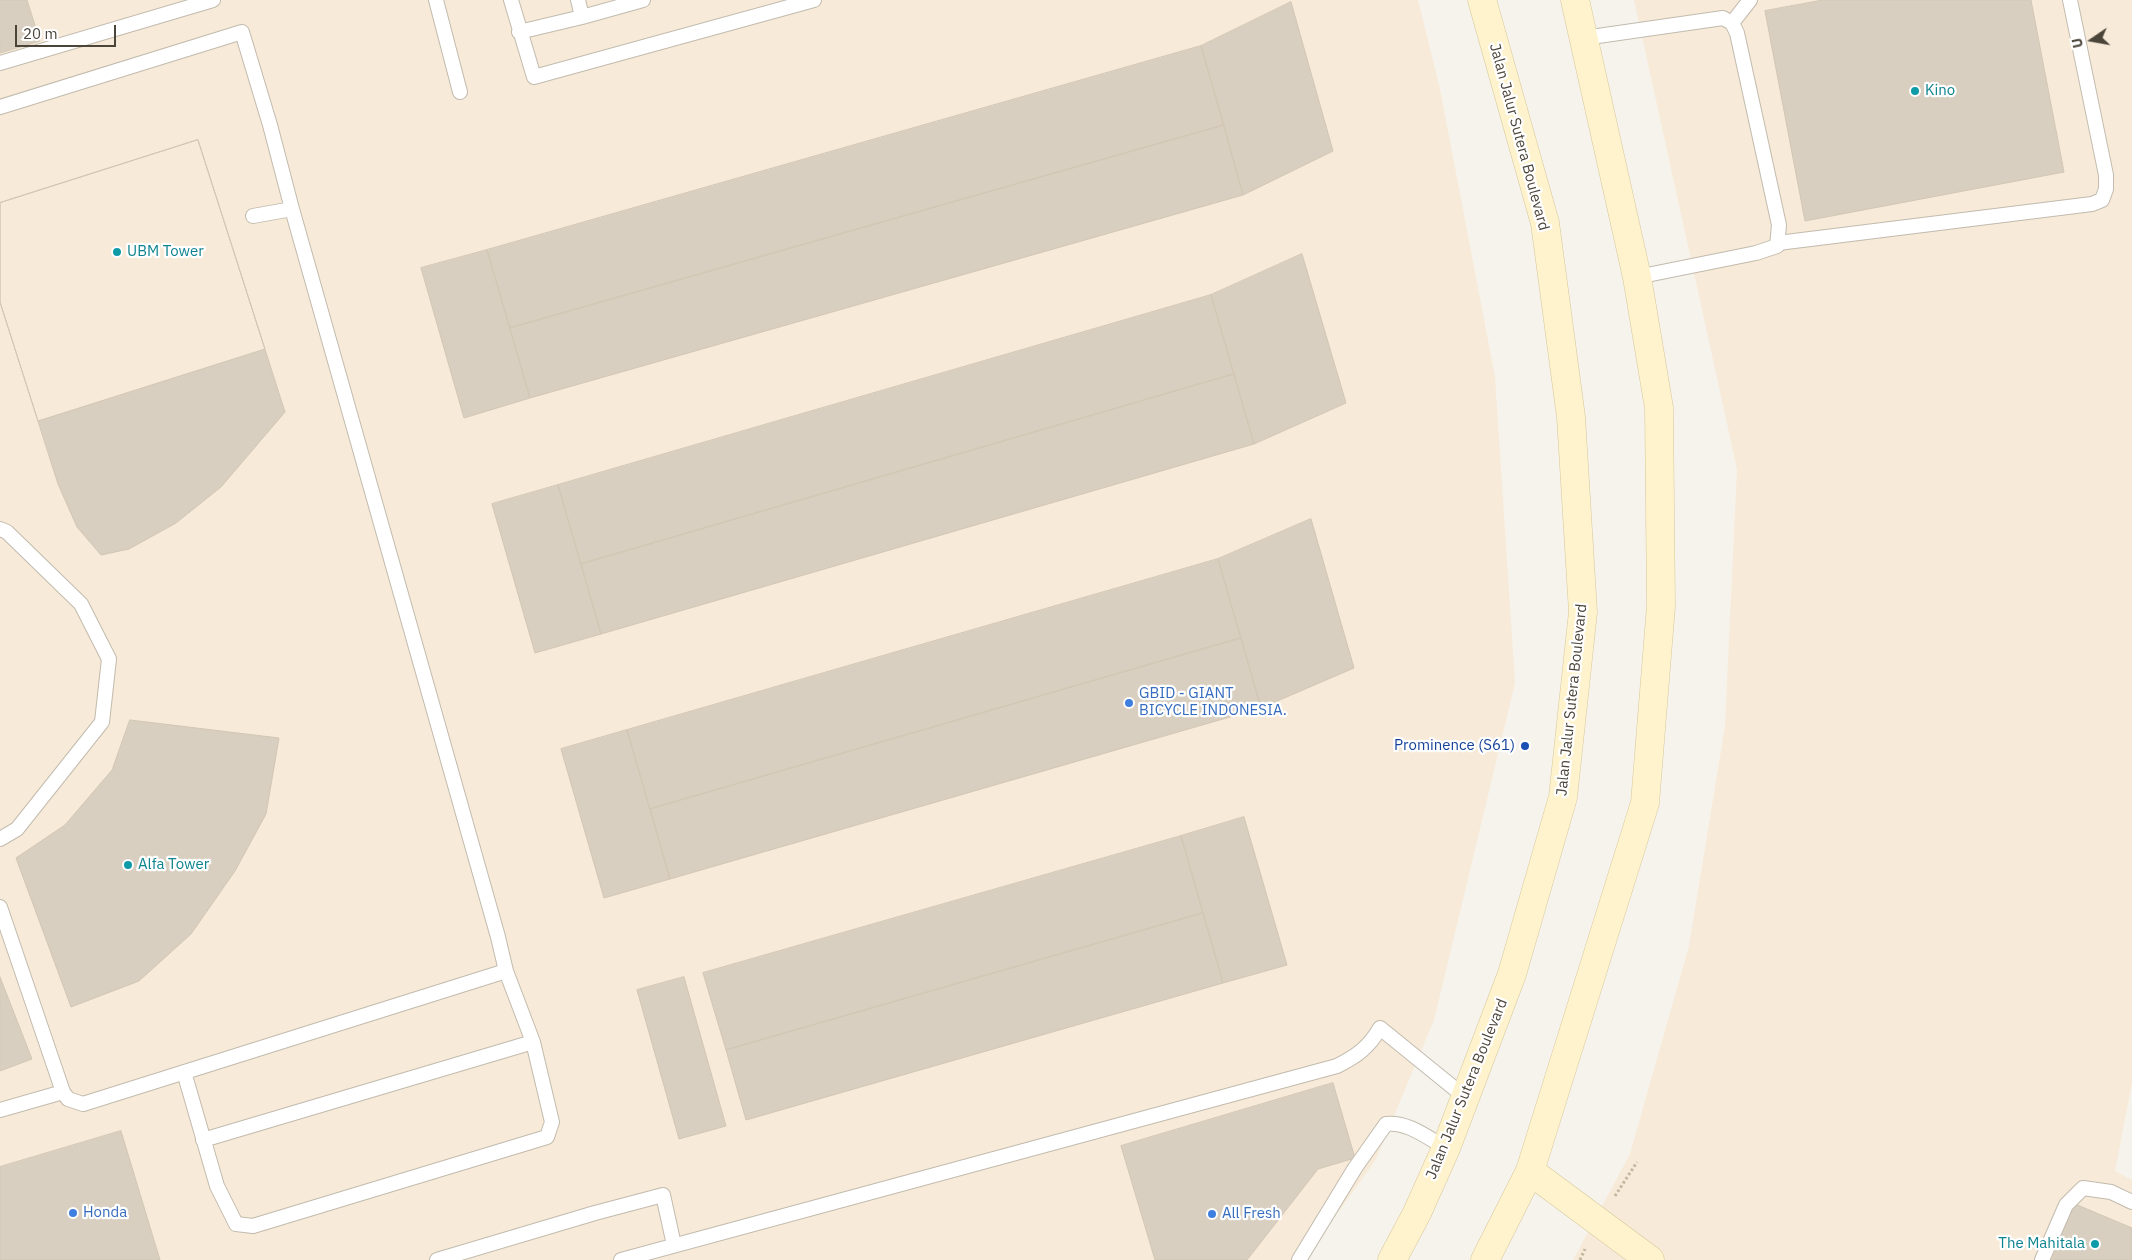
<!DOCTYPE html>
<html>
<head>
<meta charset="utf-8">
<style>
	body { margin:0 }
	#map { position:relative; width:2132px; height:1260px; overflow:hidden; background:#f6f3ec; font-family:"IBM Plex Sans",sans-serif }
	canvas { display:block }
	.north { position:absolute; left:2067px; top:15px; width:50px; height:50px; -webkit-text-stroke:4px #fff; paint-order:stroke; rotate:258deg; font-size:14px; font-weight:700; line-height:20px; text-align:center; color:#4b4439 }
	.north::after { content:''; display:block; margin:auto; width:18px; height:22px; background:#4b4439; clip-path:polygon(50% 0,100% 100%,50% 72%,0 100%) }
	.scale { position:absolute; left:15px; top:25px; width:101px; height:22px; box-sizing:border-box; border:2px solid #4b4439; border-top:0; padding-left:6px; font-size:15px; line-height:18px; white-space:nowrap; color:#4b4439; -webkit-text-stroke:4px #fff; paint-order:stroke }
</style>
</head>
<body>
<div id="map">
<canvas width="2132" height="1260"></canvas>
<div class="north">U</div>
<div class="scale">20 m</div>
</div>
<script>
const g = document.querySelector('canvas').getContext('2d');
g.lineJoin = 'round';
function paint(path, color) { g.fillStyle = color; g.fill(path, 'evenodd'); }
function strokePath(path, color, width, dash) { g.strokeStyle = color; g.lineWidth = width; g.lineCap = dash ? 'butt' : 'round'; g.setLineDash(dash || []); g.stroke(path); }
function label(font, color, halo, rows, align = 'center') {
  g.font = font + ' "IBM Plex Sans",sans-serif'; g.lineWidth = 4.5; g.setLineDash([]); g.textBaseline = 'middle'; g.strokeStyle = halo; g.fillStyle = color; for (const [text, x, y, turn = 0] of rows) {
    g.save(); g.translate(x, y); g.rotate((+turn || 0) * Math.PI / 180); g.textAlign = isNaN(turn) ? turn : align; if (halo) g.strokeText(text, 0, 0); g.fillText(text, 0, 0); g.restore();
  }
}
paint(new Path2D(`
	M0,0H1418L1440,89L1495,377L1515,683L1434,1020L1375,1161L1304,1260H0Z
	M1634,0H2132V1083L2115,1171L2132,1180V1260H1573L1630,1154L1689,946L1725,726L1737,469Z`), '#f7ead8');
const building = new Path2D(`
	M0,0H27L40,41L0,53Z
	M1823,0H2031L2064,172L1805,221L1765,11Z
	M1291,2L1333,151L1243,195L1201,46Z
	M1201,46L1224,125L510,328L487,250Z
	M1224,125L1243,195L530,398L510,328Z
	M198,140L285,412L221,487L176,523L129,549L101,555L77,527L58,484L0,302V203Z
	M198,140L265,349L38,421L0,302V203Z
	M487,250L530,398L464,418L421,268Z
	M1302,254L1346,403L1254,444L1211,295Z
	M1211,295L1234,374L581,564L558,485Z
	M1234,374L1254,444L601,634L581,564Z
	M558,485L601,634L535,653L492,504Z
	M1311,519L1354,668L1261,708L1218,559Z
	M1218,559L1241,638L650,809L627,730Z
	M1241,638L1261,708L670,879L650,809Z
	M130,720L279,738L266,814L235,871L191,934L139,981L71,1007L16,858L65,825L112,770Z
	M627,730L670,879L604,898L561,749Z
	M1244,817L1287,965L1223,983L1181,836Z
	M1181,836L1203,913L726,1050L703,973Z
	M1203,913L1223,983L746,1120L726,1050Z
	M0,977L32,1059L0,1071Z
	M684,977L726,1126L679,1139L637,990Z
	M1333,1083L1355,1158L1318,1169L1247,1260H1155L1121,1146Z
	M121,1131L160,1260H0V1167Z
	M2075,1204L2132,1228V1260H2052Z`);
paint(building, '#d8cfc1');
strokePath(building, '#d3c7b4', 1);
const lane = new Path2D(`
	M436,0L460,92
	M511,0L534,77L814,0
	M578,0L582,17
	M1732,23L1750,0
	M519,32L582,17L643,0
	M1584,38L1723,18L1732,23L1737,33L1779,225L1777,246L1756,253L1637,277
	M0,63L213,0
	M0,107L242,32L270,125L292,209
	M1778,243L2092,204L2102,200L2106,189V175L2070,0
	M0,529L7,532L81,604L109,659L102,722L17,829L0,839
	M0,907L63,1092L68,1099L83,1104L506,971L498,937L292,209L253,216
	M184,1072L217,1186L236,1224L253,1226L547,1137L552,1122L533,1042L506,971
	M0,1110L63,1092
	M203,1140L533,1042
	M437,1260L595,1213L663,1195L674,1245
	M621,1260L1337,1066C1357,1056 1369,1047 1380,1028L1465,1097
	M1299,1260L1355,1168L1386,1124C1407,1121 1428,1138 1446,1148
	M2042,1260L2066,1205L2083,1188L2111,1192L2132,1202`);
const secondary = new Path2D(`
	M1530,1171L1650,1260
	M1392,1260L1417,1213L1446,1148L1512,974L1563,797L1583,612L1571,417L1545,223L1482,0
	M1485,1260L1530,1171L1645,803L1661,606L1659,408L1637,277L1575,0`);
strokePath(lane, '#c2bbae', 16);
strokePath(secondary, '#d6c79b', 29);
strokePath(new Path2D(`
	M1615,1196L1637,1162
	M1580,1260L1585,1249`), '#c4b79f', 3, [2.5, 2.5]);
strokePath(lane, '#fff', 14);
strokePath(secondary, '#fff3cd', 28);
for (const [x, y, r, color] of [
	[1915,91,5,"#0f9aa8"],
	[117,252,5,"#0f9aa8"],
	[1129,703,5,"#3f7fe0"],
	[1525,746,5,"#1a4fb4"],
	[128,865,5,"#0f9aa8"],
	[73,1213,5,"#3f7fe0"],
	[1212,1214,5,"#3f7fe0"],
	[2095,1244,5,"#0f9aa8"]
]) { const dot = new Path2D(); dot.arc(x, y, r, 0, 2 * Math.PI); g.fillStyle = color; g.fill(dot); strokePath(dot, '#fff', 2); }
label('15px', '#0d838f', '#fff', [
	["Kino",1925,91],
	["UBM Tower",127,252],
	["Alfa Tower",138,865],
	["The Mahitala",2085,1244,"right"]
], 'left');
label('15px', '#4b4439', '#fff', [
	["Jalan Jalur Sutera Boulevard",1519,137,75],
	["Jalan Jalur Sutera Boulevard",1572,700,-84],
	["Jalan Jalur Sutera Boulevard",1467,1089,-68]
]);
label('15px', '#366cbe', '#fff', [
	["GBID - GIANT",1139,694],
	["BICYCLE INDONESIA.",1139,711],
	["Honda",83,1213],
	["All Fresh",1222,1214]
], 'left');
label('15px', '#164399', '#fff', [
	["Prominence (S61)",1515,746]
], 'right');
</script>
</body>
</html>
